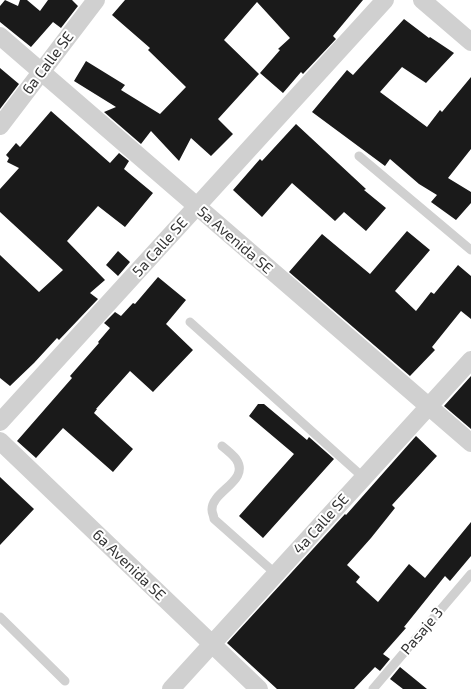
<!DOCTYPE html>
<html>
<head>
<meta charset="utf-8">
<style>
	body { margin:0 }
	canvas { display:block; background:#fff }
</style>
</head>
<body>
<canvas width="471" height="689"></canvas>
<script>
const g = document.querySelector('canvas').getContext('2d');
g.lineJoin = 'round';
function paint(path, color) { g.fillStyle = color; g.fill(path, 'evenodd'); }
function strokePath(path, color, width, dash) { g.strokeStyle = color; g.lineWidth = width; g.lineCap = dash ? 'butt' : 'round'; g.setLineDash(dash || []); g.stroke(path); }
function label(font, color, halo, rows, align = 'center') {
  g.font = font + ' "Exo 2",sans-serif'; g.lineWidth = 4; g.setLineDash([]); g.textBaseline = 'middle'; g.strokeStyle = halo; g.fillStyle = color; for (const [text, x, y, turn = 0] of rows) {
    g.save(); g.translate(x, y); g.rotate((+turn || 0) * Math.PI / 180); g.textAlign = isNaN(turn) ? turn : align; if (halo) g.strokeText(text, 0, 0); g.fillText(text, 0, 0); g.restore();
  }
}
paint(new Path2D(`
	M5,0L18,6L20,0H27L40,11L48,0H72L78,6L61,28L53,22L31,47L0,22V6Z
	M125,0H363L333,36L336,39L303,74L301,72L283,93L260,73L280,50L278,49L290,38L257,2L224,40L259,74L218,119L233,134L211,156L191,138L179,161L151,131L141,144L104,112L116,107L74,81L86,61L125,85L121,90L160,114L186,87L148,50L150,48L112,15Z
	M404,19L429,38L430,37L454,53L426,83L402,67L380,92L427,127L440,110L442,112L471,77V149L448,178L471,192V203L456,220L431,202L437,195L419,184L390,159L385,166L312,112L347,70L353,75Z
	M0,68L19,84L0,109Z
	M51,111L110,163L119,153L129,161L124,169L153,193L125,227L98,206L67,241L105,280L90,293L98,299L59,340L57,338L34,363L10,386L0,378V255L39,292L63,270L0,212V189L19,168L7,162L9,158L6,155L16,143L20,147Z
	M296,124L366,189L364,190L386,208L366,231L344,212L335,221L292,183L262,217L233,190L260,159L262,161Z
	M407,231L430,250L395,291L416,311L431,292L434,294L458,265L471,276V319L461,311L432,347L435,350L410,376L289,272L322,234L370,274Z
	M118,251L130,262L118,276L106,265Z
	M158,277L186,300L166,324L193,350L153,392L130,371L96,409H97L94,413L133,449L113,472L63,428L36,458L17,441L72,378L70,376L99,343L98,342L110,328L104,323L115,312L121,316L133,303L135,304Z
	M471,376V429L444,406Z
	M258,404H264L307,440L309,437L334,459L263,538L239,516L294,454L249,416Z
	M416,436L437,456L392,505L395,508L371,538L347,565L360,577L356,582L378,602L409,564L425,578L471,522V556L450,581L445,576L404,627L406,628L383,654L390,659L380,671L375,667L354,689H277L227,643L345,514L346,515Z
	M0,477L34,509L0,545Z
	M400,667L427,689H403L390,679Z`), '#1a1a1a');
strokePath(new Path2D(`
	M359,156L471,250
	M190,322L364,478
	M222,446C227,450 233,455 236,459C251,481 211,491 212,510C212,513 214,516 214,519L276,574
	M0,617L65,681
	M373,689L471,574`), '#d0d0d0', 9);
strokePath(new Path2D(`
	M422,0L471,42
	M0,36L471,443
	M0,126L96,0
	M0,422L385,0
	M0,441L259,689
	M171,689L471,360`), '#d0d0d0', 18);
label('15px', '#333', '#fff', [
	["6a Calle SE",48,63,-53],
	["5a Avenida SE",235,240,41],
	["5a Calle SE",160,247,-48],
	["4a Calle SE",321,524,-48],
	["6a Avenida SE",129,565,44],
	["Pasaje 3",422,631,-50]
]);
</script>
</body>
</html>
